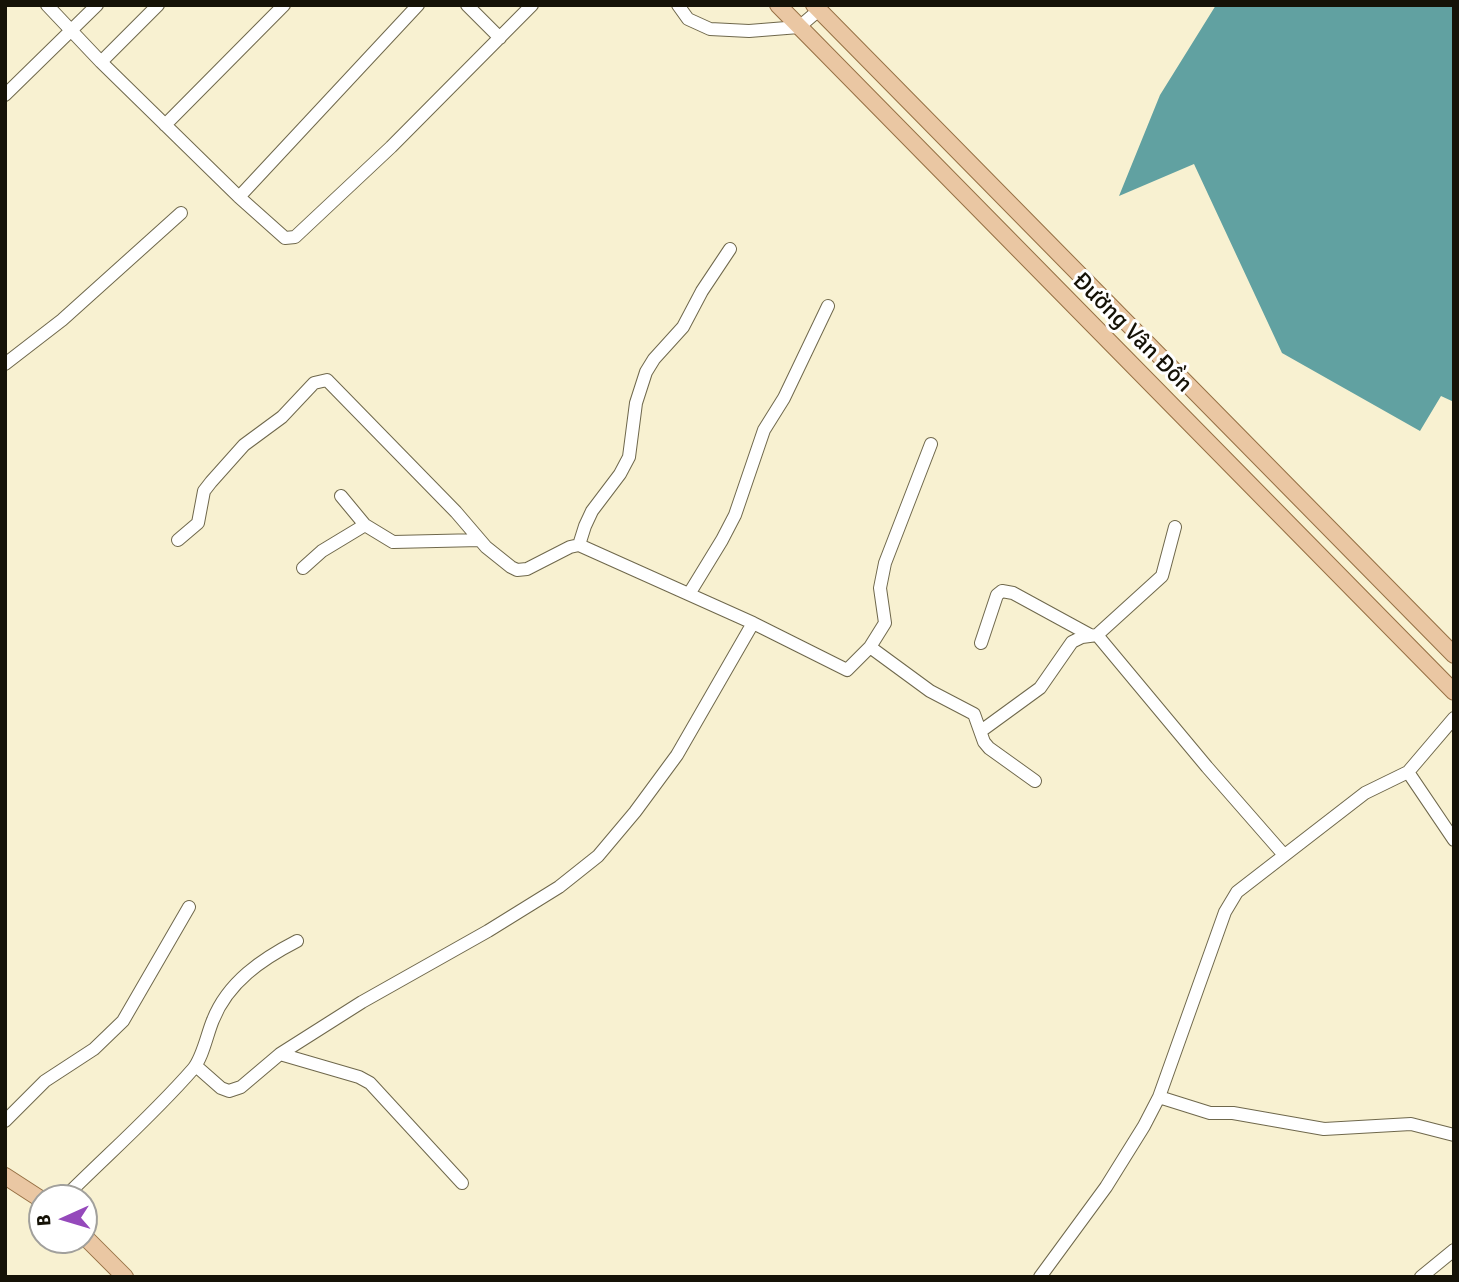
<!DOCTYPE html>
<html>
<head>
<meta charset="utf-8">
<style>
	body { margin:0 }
	#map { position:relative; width:1459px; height:1282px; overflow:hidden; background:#f8f1d1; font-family:Signika,sans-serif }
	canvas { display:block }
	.frame { position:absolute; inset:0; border:7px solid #151207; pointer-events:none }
	.north { position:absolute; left:28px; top:1184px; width:70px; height:70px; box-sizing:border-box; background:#fff; border:2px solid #a1a09c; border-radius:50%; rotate:266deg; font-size:19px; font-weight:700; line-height:28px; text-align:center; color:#151207 }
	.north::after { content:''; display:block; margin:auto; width:24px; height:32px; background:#9549bb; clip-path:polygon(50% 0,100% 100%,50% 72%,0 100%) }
</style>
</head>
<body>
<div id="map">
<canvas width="1459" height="1282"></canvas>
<div class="frame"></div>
<div class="north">B</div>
</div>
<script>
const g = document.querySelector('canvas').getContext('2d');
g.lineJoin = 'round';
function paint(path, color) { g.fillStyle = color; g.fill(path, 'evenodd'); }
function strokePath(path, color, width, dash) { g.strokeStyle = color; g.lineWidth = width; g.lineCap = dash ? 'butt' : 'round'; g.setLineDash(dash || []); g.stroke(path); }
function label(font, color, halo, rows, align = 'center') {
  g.font = font + ' Signika,sans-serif'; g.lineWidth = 6; g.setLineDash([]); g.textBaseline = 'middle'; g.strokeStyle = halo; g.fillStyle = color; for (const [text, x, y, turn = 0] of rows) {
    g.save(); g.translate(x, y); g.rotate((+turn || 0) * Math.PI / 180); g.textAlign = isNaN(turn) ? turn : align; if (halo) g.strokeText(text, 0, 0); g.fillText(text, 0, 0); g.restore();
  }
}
paint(new Path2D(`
	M1216,5H1454V402L1441,396L1420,431L1282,353L1194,164L1119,196L1160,95Z`), '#61a1a1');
const minor = new Path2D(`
	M47,5L101,62L239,197L285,238L295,237L391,147L532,5
	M467,5L500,38
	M678,5L688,19L710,29L749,31L799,27L819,10
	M101,62L158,5
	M5,95L97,5
	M165,125L284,5
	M239,197L418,5
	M5,364L62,320L181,213
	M341,496L365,525L393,542L480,540
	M178,540L198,523L204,491L211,482L244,445L282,417L314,383L327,380L456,512L486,547L511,567L517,570L527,569L570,547L579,545L753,623L847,670L870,647L885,623L880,588L885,563L931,444
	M579,545L585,526L592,511L620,474L629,457L636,403L646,372L654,359L683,327L702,291L730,249
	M303,568L322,551L365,525
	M689,594L722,540L735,515L764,430L784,398L828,306
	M1097,635L1207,767L1284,855
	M981,643L997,595L1002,591L1013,593L1090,635
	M870,647L930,691L974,714L984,742L989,748L1035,781
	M981,731L1040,688L1072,642L1082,637L1097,635L1162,576L1175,527
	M1408,772L1454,840
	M280,1054L359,1077L370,1083L462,1183
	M196,1066L221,1088L229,1091L241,1087L280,1054L362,1002L488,931L559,887L598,856L635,812L677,755L753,623
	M1159,1097L1210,1113H1233L1324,1129L1411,1124L1454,1135
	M5,1121L45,1081L94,1049L123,1021L189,907
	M64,1198C107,1155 153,1115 193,1069C203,1057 207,1034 213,1020C228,982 262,959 297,941
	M1040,1277L1106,1187L1144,1126L1159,1097L1225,912L1237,892L1365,793L1408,772L1454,718
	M1421,1277L1454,1250`);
const major = new Path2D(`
	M778,5L1454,692
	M814,5L1454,655
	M5,1176L42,1200
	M84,1236L125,1277`);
strokePath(minor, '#6f684c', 14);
strokePath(major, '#967044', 18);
strokePath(minor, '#fff', 12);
strokePath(major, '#eac7a3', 16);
label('24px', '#151207', '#fff', [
	["Đường Vân Đồn",1132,333,45]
]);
</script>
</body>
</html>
